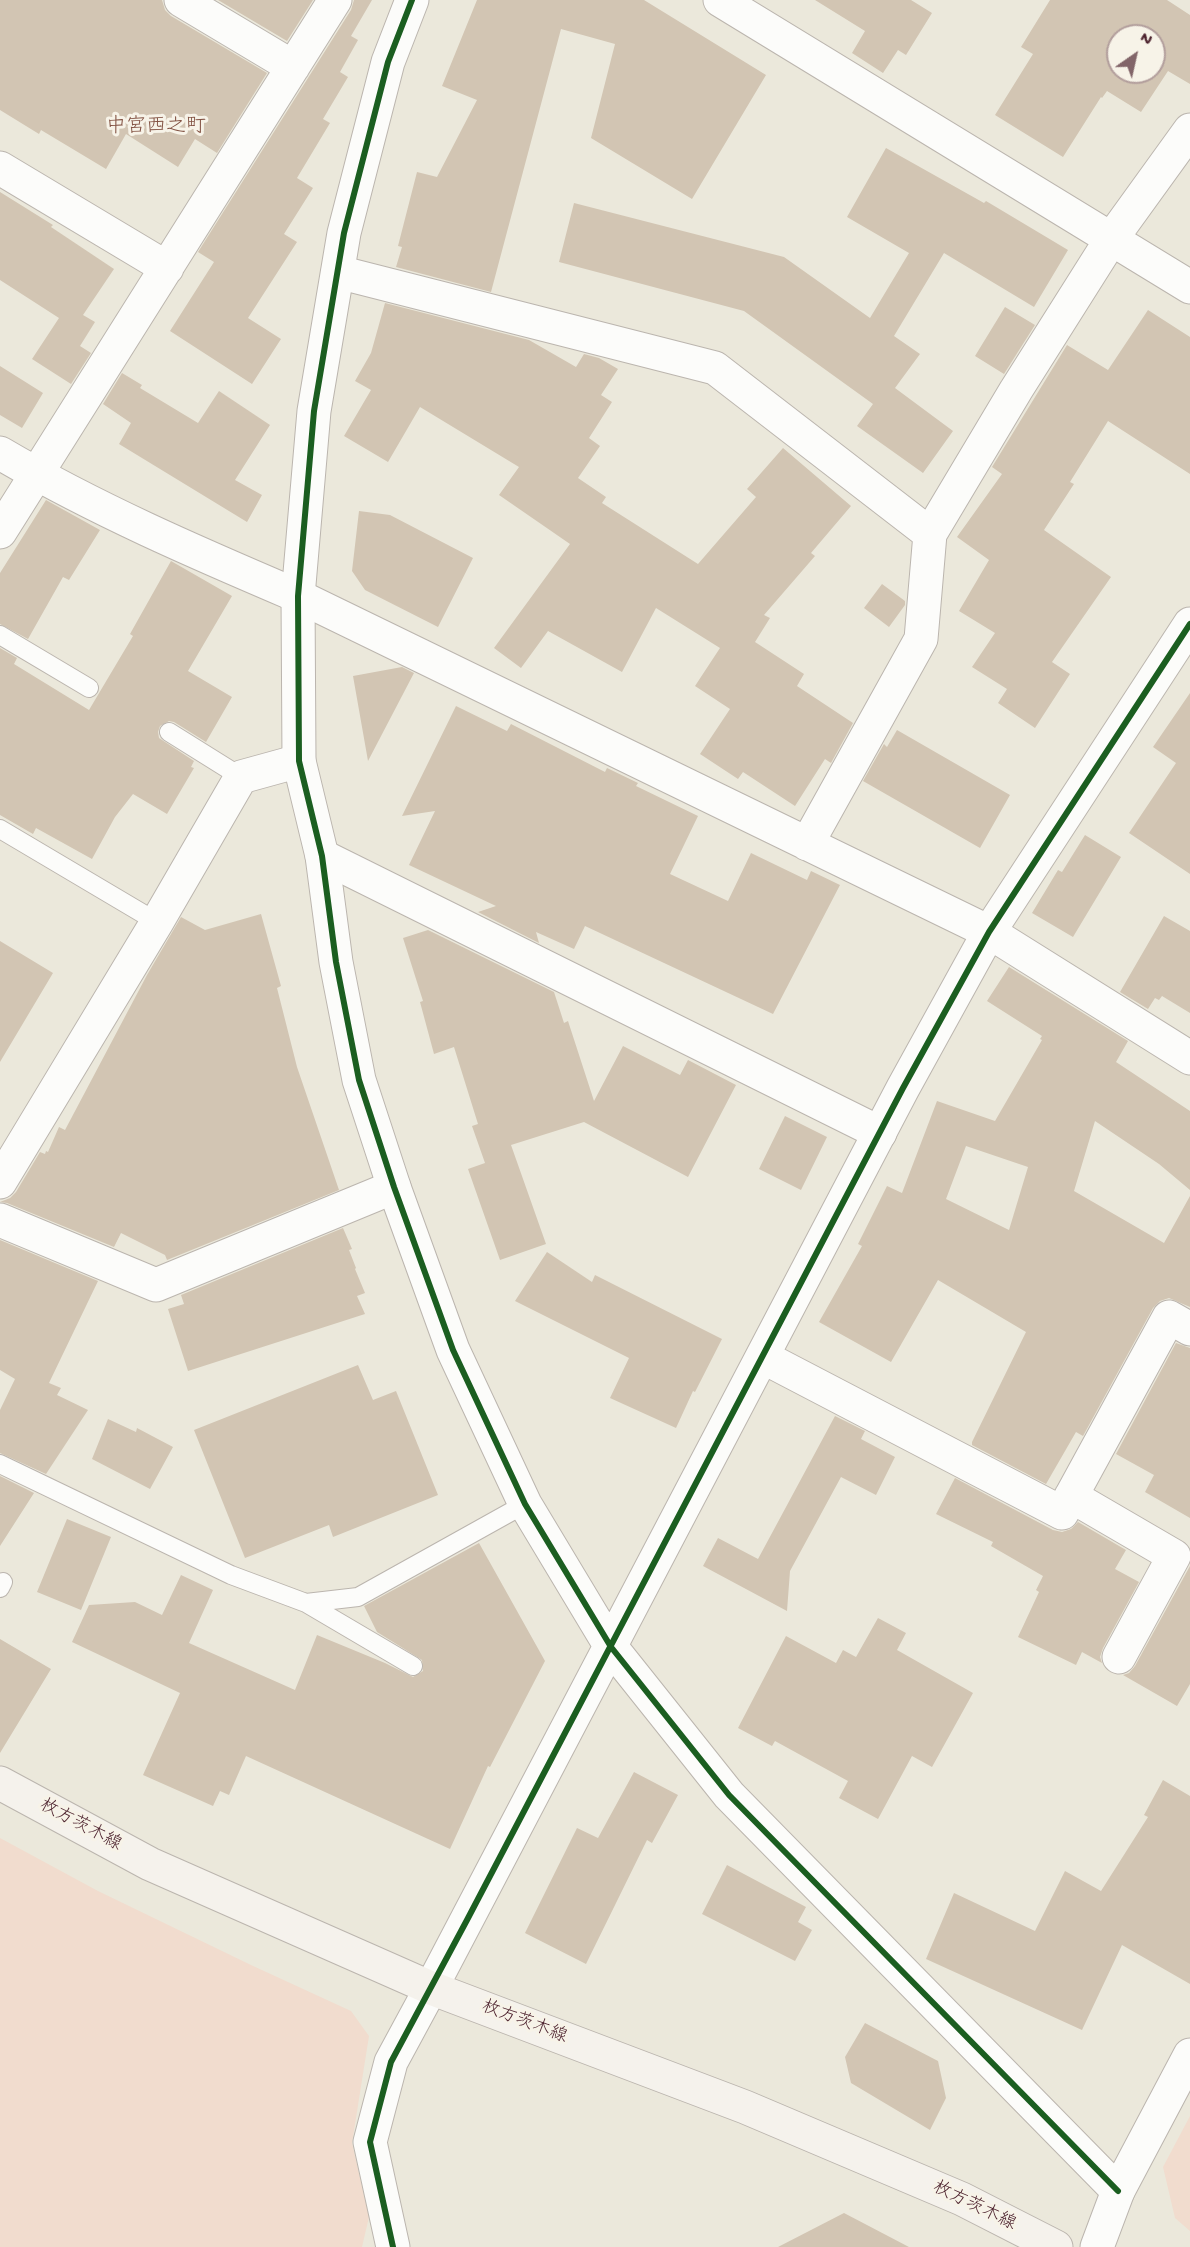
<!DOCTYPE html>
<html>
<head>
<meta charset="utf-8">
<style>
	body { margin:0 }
	#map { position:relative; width:1190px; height:2247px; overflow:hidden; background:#ebe8db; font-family:"Gochi Hand",sans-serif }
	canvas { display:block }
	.north { position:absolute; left:1106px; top:24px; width:60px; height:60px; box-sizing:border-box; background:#f7f3e8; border:2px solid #b29e9c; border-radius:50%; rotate:34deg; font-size:16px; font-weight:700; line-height:24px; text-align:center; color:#4a1f2b }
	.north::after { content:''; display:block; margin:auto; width:21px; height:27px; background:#826569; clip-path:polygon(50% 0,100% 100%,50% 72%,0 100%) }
</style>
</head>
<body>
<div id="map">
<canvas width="1190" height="2247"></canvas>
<div class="north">N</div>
</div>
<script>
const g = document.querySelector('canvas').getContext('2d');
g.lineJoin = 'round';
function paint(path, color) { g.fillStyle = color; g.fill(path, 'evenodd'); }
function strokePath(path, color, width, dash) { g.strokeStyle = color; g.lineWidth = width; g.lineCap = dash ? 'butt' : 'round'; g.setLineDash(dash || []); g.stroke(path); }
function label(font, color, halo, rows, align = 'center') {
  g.font = font + ' "Gochi Hand","Klee One",sans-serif'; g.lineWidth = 6; g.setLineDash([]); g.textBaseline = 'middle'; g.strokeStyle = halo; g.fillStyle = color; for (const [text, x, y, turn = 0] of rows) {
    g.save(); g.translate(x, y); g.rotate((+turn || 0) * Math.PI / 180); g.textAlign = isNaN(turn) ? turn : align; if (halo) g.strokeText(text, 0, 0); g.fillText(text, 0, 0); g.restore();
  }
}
paint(new Path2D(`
	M0,1838L98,1891L251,1965L351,2011L369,2036L352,2143L369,2217L362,2247H0Z
	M1190,2116V2231L1175,2218L1163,2167Z`), '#f1dcce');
paint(new Path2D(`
	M0,0H162L165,10L171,16L267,73L217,153L195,139L178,167L126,134L106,169L41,130L39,134L0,110Z
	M218,0H313L287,41Z
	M354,0H372L351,36L358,40L340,72L348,77L323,119L330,123L297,178L313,188L284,234L297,242L248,318L281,339L252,384L170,331L214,262L198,252L351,10Z
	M477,0H644L766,75L692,199L591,138L615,44L561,29L491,292L396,267L402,247L398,246L417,172L437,177L477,100L442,86Z
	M815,0H911L932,13L906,55L898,50L883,73L852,53L865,31Z
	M1050,0H1167L1190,15V84L1168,71L1141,112L1107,91L1102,98L1101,97L1063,157L995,115L1033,54L1021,47ZM1118,36H1154V72H1118Z
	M886,148L984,203L986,201L1068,250L1034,307L944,253L894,336L920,354L895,388L953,431L923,473L857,426L873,404L744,311L559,262L574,203L784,257L870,318L909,253L847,217Z
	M0,192L53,225L51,227L114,269L83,315L95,322L80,346L91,353L71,384L32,359L59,318L0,280Z
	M385,303L529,340L576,367L584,354L599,358L618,369L601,395L612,402L589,438L600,446L578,478L606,497L602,503L698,564L756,497L747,489L783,448L851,506L811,553L815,556L764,615L770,618L755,642L804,674L797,686L853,723L831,763L825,759L795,806L743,772L738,779L700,754L730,709L695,686L720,648L656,608L622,672L548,631L521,668L494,648L570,544L499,495L519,467L420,407L388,462L344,436L371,390L355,381L371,353Z
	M1005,307L1035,325L1004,374L975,356Z
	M1148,310L1190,337V474L1108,421L1070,482L1074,484L1044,530L1111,577L1052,662L1070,674L1035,728L998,703L1007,689L972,667L995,633L959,611L989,560L957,537L1002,474L992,467L1067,345L1108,370Z
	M0,366L43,393L22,428L0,415Z
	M122,373L142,385L140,388L198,423L219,391L270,425L235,480L262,495L247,522L119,444L131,423L103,404Z
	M46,500L100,530L69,580L63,577L28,639L0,624V573Z
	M359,511L390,515L473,558L438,627L365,590L352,571Z
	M171,561L232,596L188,671L232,697L206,742L174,722L169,721L160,726L158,732L159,738L194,761L191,767L194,768L167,814L133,794L115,817L92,859L36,828L33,834L0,815V648L17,658L14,664L89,710L133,636L130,634Z
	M882,584L905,601V605L889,627L864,608Z
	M402,667L414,673L368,761L353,676Z
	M1190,693V874L1129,833L1176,763L1153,747Z
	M456,706L507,731L511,724L605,772L607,768L638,783L636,786L698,816L670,874L728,901L751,853L807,880L811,871L840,885L773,1014L585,926L574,949L536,932L539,943L478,912L496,906L409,865L435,811L402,816Z
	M897,730L1010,795L980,848L863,781L884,744L887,747Z
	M1085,835L1121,857L1073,937L1032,913L1058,870L1062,872Z
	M261,914L281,986L277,988L297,1067L339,1190L167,1260L165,1255L121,1233L114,1247L7,1203L0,1202L10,1198L16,1192L40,1152L45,1154L46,1151L48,1152L59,1127L65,1130L147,975L181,917L205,930Z
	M1164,916L1190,931V1013L1162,996L1159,1000L1155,998L1148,1009L1120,992Z
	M428,930L554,992L564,1023L568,1021L594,1101L623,1046L680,1075L688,1060L736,1085L688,1177L584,1122L511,1145L546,1244L500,1260L468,1169L485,1163L472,1126L478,1124L454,1047L434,1054L420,1002L423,1001L403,938Z
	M0,941L53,973L0,1062Z
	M1009,967L1128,1041L1116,1062L1190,1111V1190L1159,1164L1095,1121L1074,1191L1164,1243L1190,1196V1307L1169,1298L1160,1301L1153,1308L1083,1436L1076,1432L1046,1484L972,1445V1442L1026,1332L938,1280L891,1362L819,1322L862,1246L858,1244L887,1186L902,1193L937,1101L995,1121L1042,1040L1040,1039L1042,1036L987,1001ZM966,1146L1028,1167L1009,1230L946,1199Z
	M785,1116L827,1137L801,1190L759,1169Z
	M343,1228L352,1249L349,1250L356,1268L355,1269L365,1293L357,1296L365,1314L188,1371L168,1309L184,1304L181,1295Z
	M0,1240L98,1281L49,1383L61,1388L57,1395L88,1410L46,1474L0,1453V1410L15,1379L0,1370Z
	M547,1252L592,1282L595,1275L722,1339L695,1392L693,1391L676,1428L610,1398L629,1358L515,1301Z
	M1176,1343L1190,1348V1518L1145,1492L1154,1475L1116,1454Z
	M358,1365L373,1400L396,1391L438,1495L333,1537L329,1525L245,1558L194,1430Z
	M835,1416L865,1431L861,1439L895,1457L876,1495L841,1477L790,1571L787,1611L703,1566L718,1538L758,1559Z
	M108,1419L136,1432L137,1428L173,1447L150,1489L92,1459Z
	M0,1476L34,1493L0,1546Z
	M955,1478L1053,1530L1062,1532L1071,1529L1078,1522L1126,1550L1115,1569L1139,1582L1103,1648L1100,1657L1102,1663L1082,1652L1076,1665L1018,1637L1039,1592L1036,1590L1043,1576L991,1546L993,1542L936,1514Z
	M67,1519L111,1537L81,1610L37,1592Z
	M479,1543L545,1661L490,1767L488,1766L450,1849L246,1756L229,1795L220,1791L213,1806L143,1775L180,1693L72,1642L89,1605L135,1602L162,1615L181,1575L213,1590L189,1643L295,1690L317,1635L385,1663L413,1677L423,1671L422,1660L377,1632L364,1606Z
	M1190,1566V1684L1177,1706L1123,1675L1129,1673L1135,1666Z
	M878,1618L906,1633L897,1650L973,1693L932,1767L912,1756L878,1819L839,1798L848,1781L775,1741L772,1746L738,1728L786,1636L836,1663L843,1650L856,1657Z
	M0,1639L51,1669L0,1753Z
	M634,1772L678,1795L652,1843L647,1840L586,1964L525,1933L577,1828L598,1838Z
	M1163,1780L1190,1796V1984L1122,1945L1082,2030L926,1959L954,1893L1035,1931L1065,1871L1101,1891L1148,1817L1144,1815Z
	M727,1865L806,1907L798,1922L812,1930L795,1961L702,1914Z
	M865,2023L938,2061L946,2098L930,2130L851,2083L845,2057Z
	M844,2213L909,2247H778Z`), '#d2c5b3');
const service = new Path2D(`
	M0,635L89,688
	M169,732L241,777
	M0,829L157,922
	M0,1464L231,1575L306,1603L358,1597L525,1504
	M0,1588L3,1582
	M306,1603L413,1666`);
const minor = new Path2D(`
	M181,0L293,67
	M720,0L1190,287
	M0,168L167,268
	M338,272L715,368L930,534
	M0,453C95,509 197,553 298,596L989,932L1190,1058
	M0,532L335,0
	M807,844L921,639L930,534L1016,390L1112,238L1190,130
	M322,856L880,1133
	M0,1182L157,922L241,777L299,761
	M0,1220L156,1285L394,1187
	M763,1357L1062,1513L1169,1317L1190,1329
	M1071,1496L1174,1556L1119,1657
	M611,1647L729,1795L1118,2191L1190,2055
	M393,2247L370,2142L391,2062L431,1988`);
const tertiary = new Path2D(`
	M412,0L388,62L344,233L314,411L298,596L299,761L322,856L336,962L359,1080L394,1187L453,1350L525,1504L611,1647
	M431,1988L903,1088L989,932L1190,624
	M1097,2247L1118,2191`);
const secondary = new Path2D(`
	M0,1783L150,1864L431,1988L745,2107L962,2199L1056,2247`);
strokePath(service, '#bbb5ae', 20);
strokePath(minor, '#bbb5ae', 35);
strokePath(tertiary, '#bbb5ae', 35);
strokePath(secondary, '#bbb5ae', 35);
strokePath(service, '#fcfcfa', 18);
strokePath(minor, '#fcfcfa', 33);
strokePath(tertiary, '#fcfcfa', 33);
strokePath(secondary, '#f5f2ec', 33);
strokePath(new Path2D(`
	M412,0L388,62L344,233L314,411L298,596L299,761L322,856L336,962L359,1080L394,1187L453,1350L525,1504L611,1647L729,1795L1118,2191
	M393,2247L370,2142L391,2062L467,1920L903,1088L989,932L1190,624`), '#1b5e20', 6);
label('18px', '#4a1f2b', '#f7f3e8', [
	["枚方茨木線",80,1826,28],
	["枚方茨木線",524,2023,21],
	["枚方茨木線",974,2207,26]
]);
label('20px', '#815041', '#f7f3e8', [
	["中宮西之町",156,128]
]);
</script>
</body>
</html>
